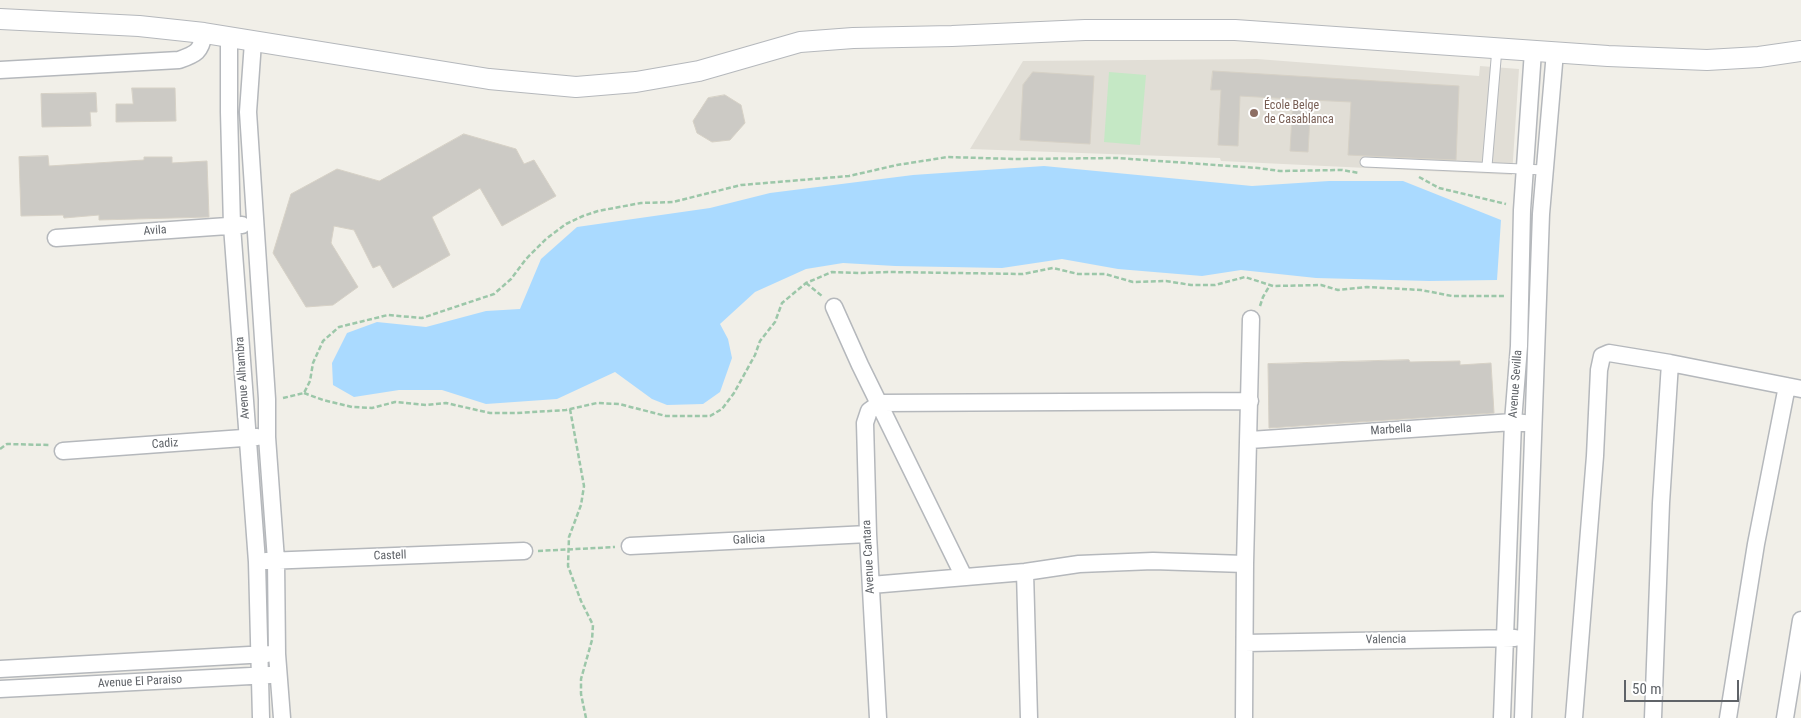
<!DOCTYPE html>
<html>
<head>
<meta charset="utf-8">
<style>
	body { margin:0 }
	#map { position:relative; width:1801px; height:718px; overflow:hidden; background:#f1efe8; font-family:"Roboto Condensed",sans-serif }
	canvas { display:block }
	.scale { position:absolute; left:1624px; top:680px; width:115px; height:22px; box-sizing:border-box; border:2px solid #5f6368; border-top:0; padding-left:6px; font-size:15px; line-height:18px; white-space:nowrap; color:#5f6368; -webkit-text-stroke:4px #fff; paint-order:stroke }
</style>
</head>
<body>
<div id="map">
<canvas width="1801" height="718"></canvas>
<div class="scale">50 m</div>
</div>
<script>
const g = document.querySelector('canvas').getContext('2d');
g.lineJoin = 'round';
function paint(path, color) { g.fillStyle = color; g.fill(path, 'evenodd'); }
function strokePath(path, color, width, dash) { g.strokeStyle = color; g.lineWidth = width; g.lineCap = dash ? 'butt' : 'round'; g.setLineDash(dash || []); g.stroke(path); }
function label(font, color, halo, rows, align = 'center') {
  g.font = font + ' "Roboto Condensed",sans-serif'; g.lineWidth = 4; g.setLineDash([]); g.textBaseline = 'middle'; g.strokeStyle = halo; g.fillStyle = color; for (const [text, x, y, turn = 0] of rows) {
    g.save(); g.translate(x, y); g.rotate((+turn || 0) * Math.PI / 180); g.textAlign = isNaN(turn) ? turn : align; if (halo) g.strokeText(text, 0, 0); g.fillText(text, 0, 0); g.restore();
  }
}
paint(new Path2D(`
	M1257,59L1479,76L1480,66L1519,69L1512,175L1221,161L1220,158L970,149L1023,61Z`), '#e1ded6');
paint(new Path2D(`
	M1109,72L1146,75L1140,145L1104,142Z`), '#c5e8c5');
paint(new Path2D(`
	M1044,166L1252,186L1329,181H1403L1501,220L1497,280L1429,281L1316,278L1241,270L1202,276L1118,269L1062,259L1002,268L895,266L843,263L806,269L755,292L720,324L728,339L732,358L720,392L703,404L667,405L652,399L615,372L557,399L486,404L442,390H399L354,397L333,385L332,363L347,333L377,322L426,327L486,311L520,309L541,259L577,227L710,208L770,193L913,175Z`), '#aadaff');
const building = new Path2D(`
	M1213,71L1459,86L1456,160L1348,155L1351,102L1311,100L1308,152L1290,151L1293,99L1240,96L1238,146L1218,145L1221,90H1211Z
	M1033,72L1094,76L1090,144L1020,140L1023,85Z
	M132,88H175L176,121L116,122V104H133Z
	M96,93L97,112H90L91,126L42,127L41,94Z
	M725,95L741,105L745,123L730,140L712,142L697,133L693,121L708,98Z
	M464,134L516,149L524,164L534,160L556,196L502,226L480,188L432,217L450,255L393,288L380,265L373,268L354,230L334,226L331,243L358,287L333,305L306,307L273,253L291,194L337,169L379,181Z
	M48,156L49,166L144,160V157H172V163L207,161L209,217L99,220V215L64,218L63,215L21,216L19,157Z
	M1409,360L1410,362L1460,361V365L1491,363L1494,413L1269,428L1268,364Z`);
paint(building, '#cccac5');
strokePath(building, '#d6d1c6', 1);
const service = new Path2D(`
	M1365,162L1544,170
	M1487,166L1497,48`);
const minor = new Path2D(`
	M229,38V112L232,226L257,562L261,718
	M253,42L248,112L267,399V437L276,560L277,654L282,718
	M0,70L179,60C196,54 201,52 204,33
	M56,238L242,225
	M834,307L860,365L964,577
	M880,403L1250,401
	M1250,440L1513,422L1524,423
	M63,451L257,437
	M630,546L868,534
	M266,561L524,551
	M1025,572L1029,718
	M871,585L1025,572L1079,564L1153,561L1245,564
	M1245,643L1515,638
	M0,669L267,654
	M0,689L270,675
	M878,718L868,534L865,423L869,411L880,403
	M1244,718L1245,564L1251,319
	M1502,718L1513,422L1519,346L1522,210L1533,51
	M1523,718L1541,214L1555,52
	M1574,718L1595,456L1599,370L1602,356L1609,353L1670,363L1801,389
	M1653,718L1661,503L1670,363
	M1728,718L1756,544L1787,386
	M1785,718L1801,620`);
const tertiary = new Path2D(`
	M0,19L139,26L204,33L489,79L576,87L636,82L699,71L800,42L853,38L952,36L1085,30H1235L1608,56L1707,60L1759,57L1801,51`);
strokePath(service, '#b5b8bc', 11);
strokePath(minor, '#b5b8bc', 19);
strokePath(tertiary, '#b5b8bc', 22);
strokePath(new Path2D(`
	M1419,177L1439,188L1506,204
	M806,283L822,296
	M1260,306L1263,297L1270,285
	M304,393L323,400L352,407L372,408L395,402L426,405L446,403L490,413H517L566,410L597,403L619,404L666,416H710L722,409L734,393L755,355L760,341L775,322L782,303L806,283L832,272L860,273L888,272L1023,274L1053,268L1078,274H1105L1133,282L1166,281L1191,285H1215L1245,277L1273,286L1321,285L1338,290L1367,287L1421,290L1452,296H1504
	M283,398L304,393L310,381L313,363L323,341L339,327L388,315L422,318L494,294L511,279L526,259L546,239L566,224L583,216L598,211L641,203L673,202L741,185L849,176L897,165L948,157L1013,159L1117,158L1258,168L1280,171L1342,170L1359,173
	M570,409L584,486L581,505L569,537L568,566L581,601L593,625L592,640L581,679V694L586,718
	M0,449L7,444L49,445
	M538,551L615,547`), '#9cc7a9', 2.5, [5, 2.5]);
strokePath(service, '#fff', 9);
strokePath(minor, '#fff', 16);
strokePath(tertiary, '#fff', 20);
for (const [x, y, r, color] of [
	[1254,113,5,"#8d6e63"]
]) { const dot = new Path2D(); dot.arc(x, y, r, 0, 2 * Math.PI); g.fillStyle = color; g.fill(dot); strokePath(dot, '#fff', 2); }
label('12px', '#785e54', '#fff', [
	["École Belge",1264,106],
	["de Casablanca",1264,120]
], 'left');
label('12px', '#5f6368', '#fff', [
	["Avila",155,231,-4],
	["Avenue Alhambra",243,378,-94],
	["Avenue Sevilla",1516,384,-86],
	["Marbella",1391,430,-4],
	["Cadiz",165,444,-4],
	["Galicia",749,540,-3],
	["Castell",390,556,-2],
	["Avenue Cantara",869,557,-93],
	["Valencia",1386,640,-1],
	["Avenue El Paraiso",140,682,-3]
]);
</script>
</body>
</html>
